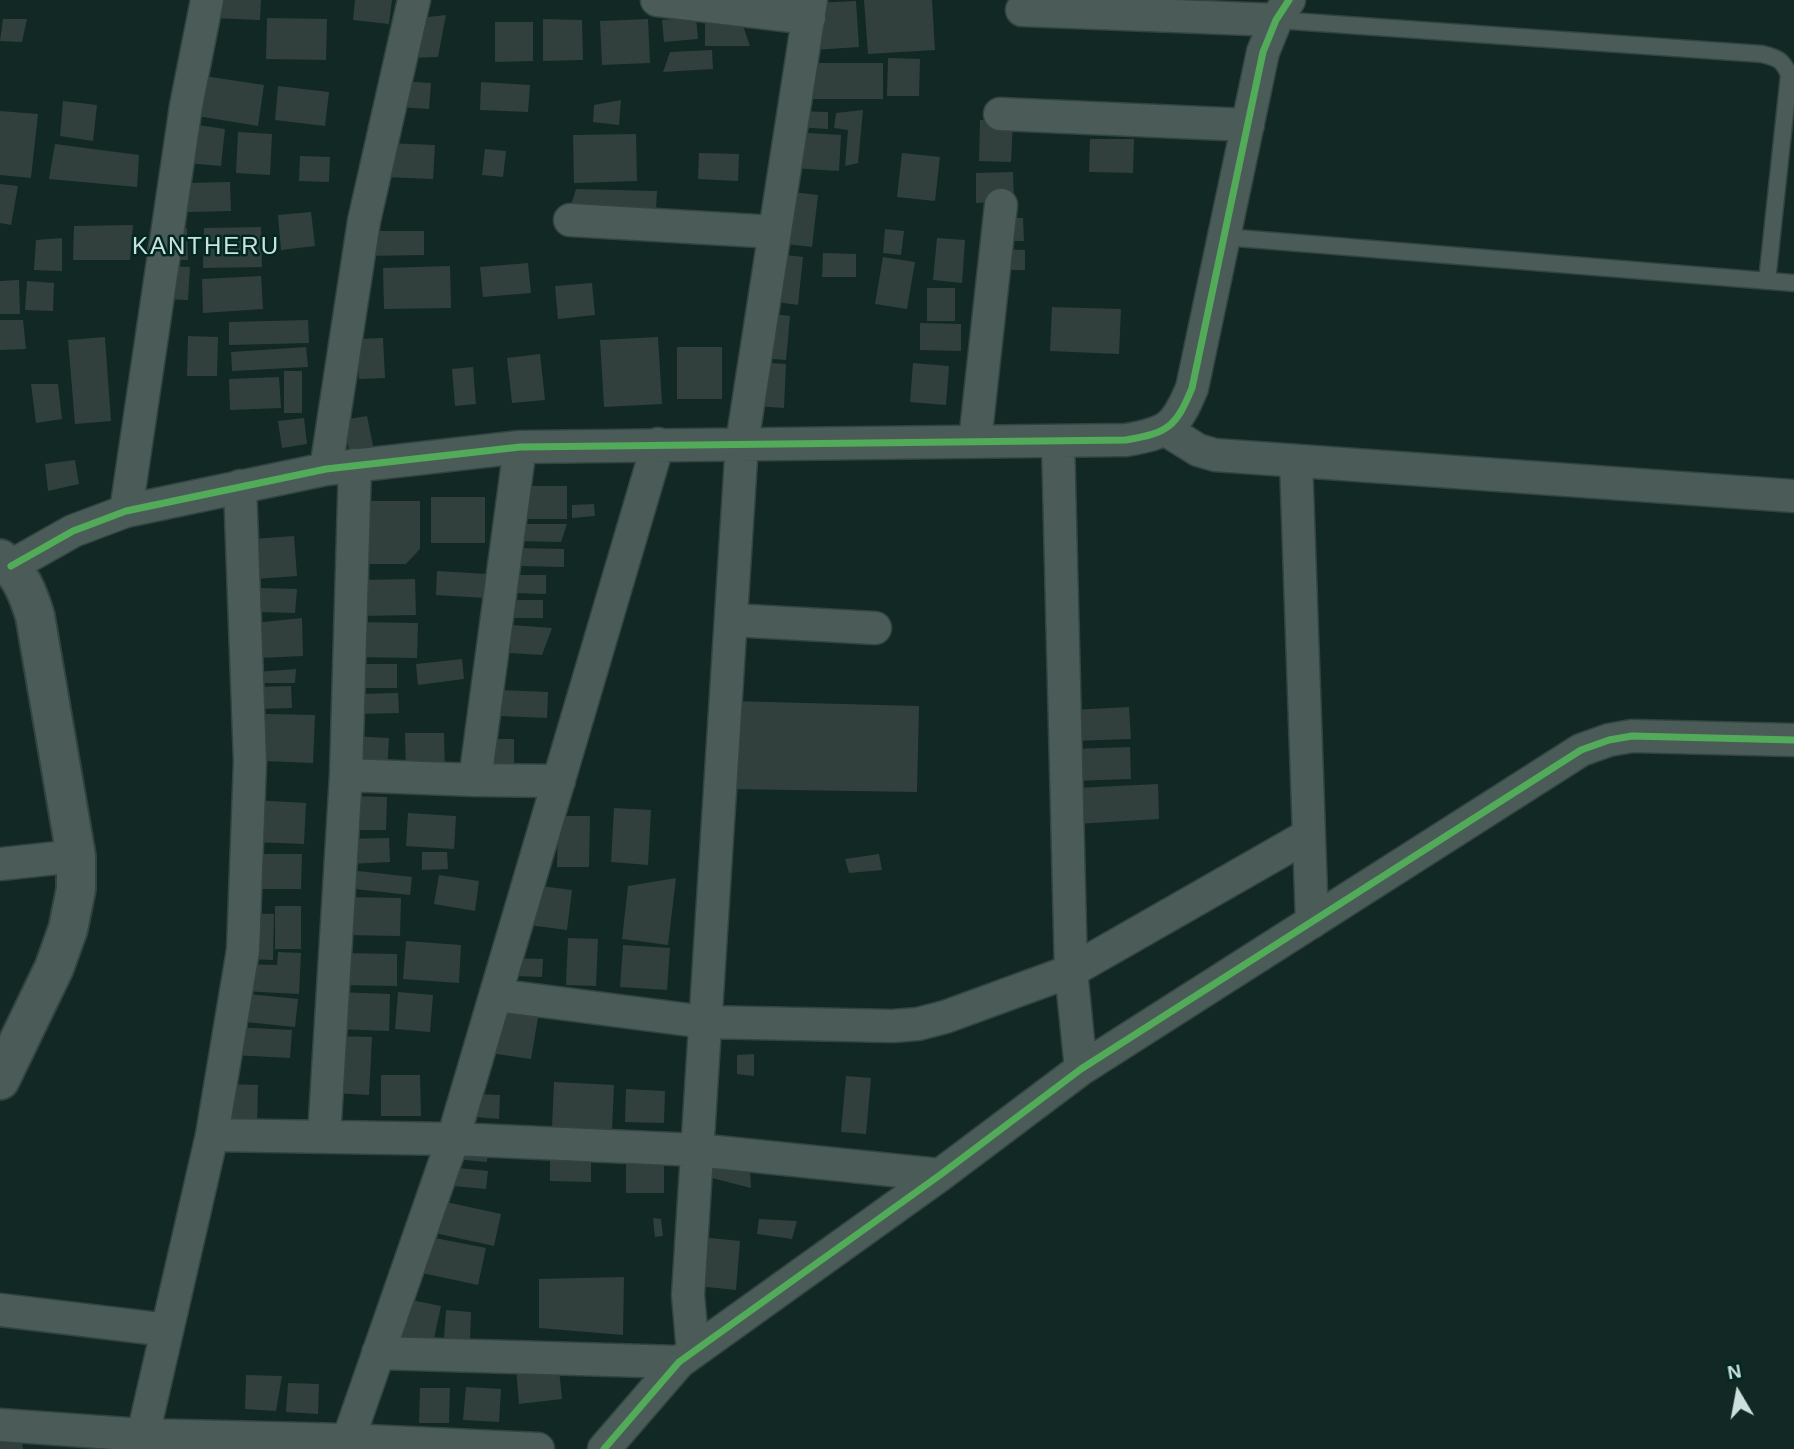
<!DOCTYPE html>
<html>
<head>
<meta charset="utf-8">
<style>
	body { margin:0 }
	#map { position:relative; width:1794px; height:1449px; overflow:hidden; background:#112825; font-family:Arial,sans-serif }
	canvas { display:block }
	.north { position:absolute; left:1703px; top:1358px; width:70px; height:70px; -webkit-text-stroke:5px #002823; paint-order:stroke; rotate:350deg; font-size:19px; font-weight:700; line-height:28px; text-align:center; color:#cce1dd }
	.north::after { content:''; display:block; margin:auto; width:24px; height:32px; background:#cce1dd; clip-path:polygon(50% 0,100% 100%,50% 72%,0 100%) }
</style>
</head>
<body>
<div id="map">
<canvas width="1794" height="1449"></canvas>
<div class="north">N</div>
</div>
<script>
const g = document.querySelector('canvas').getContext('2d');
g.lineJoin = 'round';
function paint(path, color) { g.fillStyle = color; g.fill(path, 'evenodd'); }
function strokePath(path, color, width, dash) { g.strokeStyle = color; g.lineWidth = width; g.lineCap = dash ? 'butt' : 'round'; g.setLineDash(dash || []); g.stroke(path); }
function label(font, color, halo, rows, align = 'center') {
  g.font = font + ' Arial,sans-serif'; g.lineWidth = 5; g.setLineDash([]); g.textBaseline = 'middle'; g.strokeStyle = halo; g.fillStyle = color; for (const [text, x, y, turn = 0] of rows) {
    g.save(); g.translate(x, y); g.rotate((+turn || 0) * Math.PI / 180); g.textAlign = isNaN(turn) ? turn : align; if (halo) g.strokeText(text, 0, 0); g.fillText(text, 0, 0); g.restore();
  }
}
paint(new Path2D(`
	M214,0H261L260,20L214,18Z
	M355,0H392L389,24L353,20Z
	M864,0H932L935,50L868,54Z
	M856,1L859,47L814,50L812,3Z
	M446,15L438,57L411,58L419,18Z
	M696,17L698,39L664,42L662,20Z
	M267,18L327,19L326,60L266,59Z
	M3,19H27L22,42L0,41Z
	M543,19L582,20L583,60L543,61Z
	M648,19L650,63L602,65L600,21Z
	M495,22H533V61L495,62Z
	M705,23H742L750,46H705Z
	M712,50L713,69L663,72L670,52Z
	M888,58L920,59L919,96H887Z
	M804,63H883V99H804Z
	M198,75L264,85L258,126L191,115Z
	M401,81L431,83L429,109L399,107Z
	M481,82L530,85L528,112L480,110Z
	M278,86L329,92L325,126L275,120Z
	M621,100L619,125L593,122L594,105Z
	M63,101L97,105L93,141L60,136Z
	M863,110L858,163L845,166L848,130L834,128L836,113Z
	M0,111L38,114L31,178L0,175Z
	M798,111L828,112V129L797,127Z
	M980,120L1013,121L1011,162L979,161Z
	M191,124L225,129L221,166L187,163Z
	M238,132L272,134L270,175L236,173Z
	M793,132L841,135L839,171L792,168Z
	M636,134L637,181L574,183L573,135Z
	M1090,139H1134L1133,173L1089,172Z
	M385,143L435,145L433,179L383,177Z
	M55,144L139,155L137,187L49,179Z
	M485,149L506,151L503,177L482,175Z
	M699,153L739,154L738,181L698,179Z
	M902,153L940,157L935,201L897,197Z
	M300,156L330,157L329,182L299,181Z
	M1013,172L1014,201L976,203V173Z
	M230,182L231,211L188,212L187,183Z
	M0,184L18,186L11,225L0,223Z
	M576,189L657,191L656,210L570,208Z
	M784,191L818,195L812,247L778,243Z
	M311,212L315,246L281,250L278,215Z
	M1002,218H1023L1024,241H1003Z
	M133,225L130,260H73L74,226Z
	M261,227L262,267L203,268L204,228Z
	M167,228H187L188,260H168Z
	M885,229L904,231L901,255L883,253Z
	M365,231H424V255L365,256Z
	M62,238V271L34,270L36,240Z
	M937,238L965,240L962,283L933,280Z
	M1000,249L1025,250V270H1000Z
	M823,253L856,254V277H822Z
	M777,254L803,257L798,305L769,301Z
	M883,257L915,262L907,309L875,304Z
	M528,263L531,293L483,297L480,267Z
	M163,266L190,267L188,300L162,299Z
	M450,266L451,308L384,309L383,268Z
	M261,276L263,309L203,313L202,279Z
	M19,280L20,314H0V281Z
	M27,281L54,283L53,311L25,310Z
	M592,283L595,315L558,319L555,286Z
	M927,288H955V321H927Z
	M1052,307L1121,309L1119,354L1050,351Z
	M764,313L790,316L786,360L760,358Z
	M0,320H23L26,349L0,350Z
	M308,320L309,343L229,345V322Z
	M920,323L961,324V351L920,350Z
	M188,336L218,337L217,376H187Z
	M105,337L111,421L75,424L68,340Z
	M658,337L662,404L604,407L600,340Z
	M383,338L385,378L359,379L357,339Z
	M306,347L308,367L232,371L231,352Z
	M677,347H722V399H677Z
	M540,354L545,400L512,403L507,358Z
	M758,362L786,364L784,408L755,406Z
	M913,363L949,366L946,405L910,402Z
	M473,367L476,404L455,406L452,369Z
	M284,371H302V413H284Z
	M279,377L281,408L230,410L229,379Z
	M31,384H58L62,419L36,423Z
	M367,416L373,446L349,450L343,420Z
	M304,418L307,444L282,448L278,421Z
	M75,460L79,484L48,491L45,464Z
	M522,486H567V519H522Z
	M431,497H485V543H431Z
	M358,501H420V549L406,564H359Z
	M594,504L595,516L572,518V505Z
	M522,524H567L561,542L516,541Z
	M294,536L297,576L256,579L253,539Z
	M518,548L564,549V567L518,566Z
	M437,571L487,574L485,598L436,595Z
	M514,575H546V594L514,593Z
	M415,579L416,615L360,616L359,580Z
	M260,588L297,589L295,613L259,612Z
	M507,600H543V618H506Z
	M302,618L303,656L258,658L254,623Z
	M354,622L418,623L417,658L353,657Z
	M512,625L552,628L542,655L510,653Z
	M462,659L464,679L418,685L416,664Z
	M356,664H397V688H356Z
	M296,669L295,683H256V672Z
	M291,686L292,708L258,709L257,687Z
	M501,690L548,692L547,718L500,716Z
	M398,693L399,713L355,714V694Z
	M731,701L919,706L917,792L729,789Z
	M1129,707L1131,739L1072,741L1071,710Z
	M266,714L315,715L313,763L265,761Z
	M405,733H444L445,771L406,772Z
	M351,736L389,738L387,772L350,770Z
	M487,739H514V772H486Z
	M1130,747L1131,779L1073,781V749Z
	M1158,784L1159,819L1076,824L1075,788Z
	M349,796L387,797L386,830H348Z
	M254,800L306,803L304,844L252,842Z
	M614,808L651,810L648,865L611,862Z
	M408,813L456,816L454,849L406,846Z
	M558,816H590L589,867H557Z
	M389,838L390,862L349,864L348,839Z
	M422,852H447L448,869L422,870Z
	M250,854H302L301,889H250Z
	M879,854L882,870L849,873L845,859Z
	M349,870L412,877L410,895L346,888Z
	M439,875L479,881L475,911L434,904Z
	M676,878L668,945L622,939L628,886Z
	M533,885L572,890L567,930L528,925Z
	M346,897L401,898L400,936L345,935Z
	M275,906H301V949H275Z
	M249,913L274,914L273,960L247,959Z
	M568,938L598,939L596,986L566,985Z
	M406,941L461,945L459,983L403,979Z
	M623,945L670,948L667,990L620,987Z
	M278,952L301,953L299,994L242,991L243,964L277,965Z
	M341,953L397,954V986L341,985Z
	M514,958L543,959L542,977L513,976Z
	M337,992L390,994L389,1031L336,1029Z
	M398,992L433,995L430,1032L395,1029Z
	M239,993L298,999L295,1027L236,1021Z
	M497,1005L539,1012L531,1059L490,1053Z
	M233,1027L292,1030L290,1058L232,1055Z
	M335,1036L372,1037L369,1095L332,1093Z
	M754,1054V1076L737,1074V1055Z
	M381,1075H420L421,1116H381Z
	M846,1076L871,1078L866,1134L841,1132Z
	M554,1082L614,1085L612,1130L552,1128Z
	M225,1084L258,1085L257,1126L224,1125Z
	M626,1089L665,1091L664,1123L625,1122Z
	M477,1094L500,1095L499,1119L475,1117Z
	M454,1146L488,1148L487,1162L454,1159Z
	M550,1150L591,1151V1182L550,1181Z
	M713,1161L750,1169L751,1188L708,1177Z
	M626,1162L664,1163V1193H626Z
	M448,1167L488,1171L486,1189L441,1185Z
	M437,1200L501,1214L494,1246L430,1232Z
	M653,1218L661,1219L663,1236L655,1237Z
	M759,1219L797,1221L792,1239L757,1234Z
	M425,1236L486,1248L478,1285L417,1272Z
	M700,1237L740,1241L736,1290L697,1286Z
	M624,1277L623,1335L539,1328V1279Z
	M406,1299L441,1306L433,1343L398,1336Z
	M446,1310L471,1312L470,1340L444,1338Z
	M516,1368L559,1369L562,1399L519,1404Z
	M246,1375L282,1376L276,1411L245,1409Z
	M288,1383L319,1384L318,1414L286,1412Z
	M466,1387L501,1389L499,1422L463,1420Z
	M420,1388H450L449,1423H419Z
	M22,1440L23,1449H0V1441Z`), '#31403c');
const lane = new Path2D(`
	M1276,20L1762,54C1778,58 1783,60 1789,75L1767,281
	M1224,237L1794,283`);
const street = new Path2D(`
	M657,0L809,18
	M1022,10L1276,20
	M1000,114L1248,125
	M570,220L775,232
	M1166,430L1198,450L1215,455L1794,496
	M975,441L1001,205
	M1058,441L1071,971L1081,1069
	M1296,461L1312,922
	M326,469L364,221L414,0
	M126,511L186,106L207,0
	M11,566L73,531L126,511L326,469L520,447L1126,440C1168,433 1176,427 1192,388L1263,52L1276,20L1289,0
	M731,620L875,628
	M346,775L475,780L559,781
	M475,780L520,447
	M0,864L76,856
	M496,995L705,1022L893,1026L918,1024L945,1017L1071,971L1309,835
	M212,1135L453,1139L697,1150L940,1175
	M324,1137L346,775L355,465
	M0,1310L167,1330
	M693,1352L688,1295L742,443L811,0
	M378,1353L679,1362
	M0,1425L143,1435L347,1440L538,1449
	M143,1435L212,1135L243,950L250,762L240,486
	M345,1449L453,1139L658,444
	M604,1449L679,1362L940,1175L1081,1069L1581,750L1609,740L1632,736L1794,740`);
const secondary = new Path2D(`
	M0,559C20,572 28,593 35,616L76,856V889L68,929L54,968L0,1080`);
strokePath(lane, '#324340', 19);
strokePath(street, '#324340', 35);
strokePath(secondary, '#324340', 42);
strokePath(lane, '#4b5b58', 16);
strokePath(street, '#4b5b58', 32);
strokePath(secondary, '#4b5b58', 38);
strokePath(new Path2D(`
	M11,566L73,531L126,511L326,469L520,447L1126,440C1168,433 1176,427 1192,388L1263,52L1276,20L1289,0
	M604,1449L679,1362L940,1175L1081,1069L1581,750L1609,740L1632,736L1794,740`), '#51ab58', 7);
g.letterSpacing = '2px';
label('24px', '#cce1dd', '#002823', [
	["KANTHERU",206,247]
]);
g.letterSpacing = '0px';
</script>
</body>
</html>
